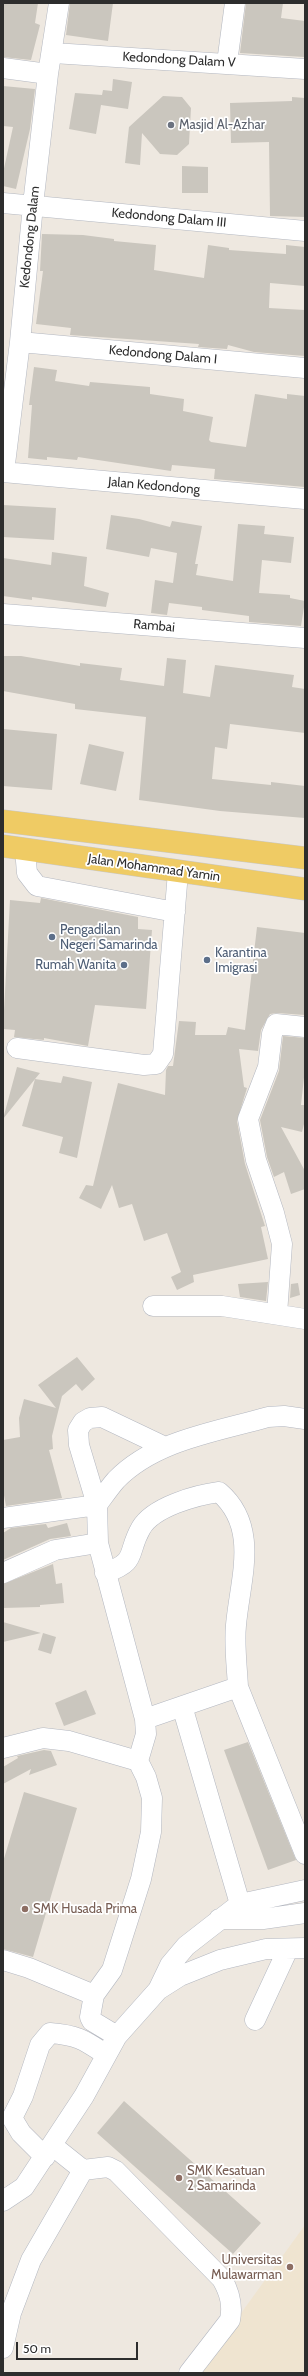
<!DOCTYPE html>
<html>
<head>
<meta charset="utf-8">
<style>
	body { margin:0 }
	#map { position:relative; width:308px; height:2376px; overflow:hidden; background:#eee8e0; font-family:Cabin,sans-serif }
	canvas { display:block }
	.frame { position:absolute; inset:0; border:4px solid #2d2d2d; pointer-events:none }
	.scale { position:absolute; left:16px; top:2342px; width:122px; height:18px; box-sizing:border-box; border:2px solid #2d2d2d; border-top:0; padding-left:5px; font-size:12px; line-height:14px; white-space:nowrap; color:#2d2d2d; -webkit-text-stroke:3px #fff; paint-order:stroke }
</style>
</head>
<body>
<div id="map">
<canvas width="308" height="2376"></canvas>
<div class="frame"></div>
<div class="scale">50 m</div>
</div>
<script>
const g = document.querySelector('canvas').getContext('2d');
g.lineJoin = 'round';
function paint(path, color) { g.fillStyle = color; g.fill(path, 'evenodd'); }
function strokePath(path, color, width, dash) { g.strokeStyle = color; g.lineWidth = width; g.lineCap = dash ? 'butt' : 'round'; g.setLineDash(dash || []); g.stroke(path); }
function label(font, color, halo, rows, align = 'center') {
  g.font = font + ' Cabin,sans-serif'; g.lineWidth = 3.5; g.setLineDash([]); g.textBaseline = 'middle'; g.strokeStyle = halo; g.fillStyle = color; for (const [text, x, y, turn = 0] of rows) {
    g.save(); g.translate(x, y); g.rotate((+turn || 0) * Math.PI / 180); g.textAlign = isNaN(turn) ? turn : align; if (halo) g.strokeText(text, 0, 0); g.fillText(text, 0, 0); g.restore();
  }
}
paint(new Path2D(`
	M305,2225V2373H199L244,2309Z`), '#efe4d0');
paint(new Path2D(`
	M3,3H38L35,23L40,25L31,60L3,57Z
	M70,3H113L108,41L66,35Z
	M246,3H283L281,18L305,21L304,57L240,53Z
	M113,79L132,82L128,109L101,105L96,134L69,129L75,93L102,95L103,90L112,91Z
	M3,86L35,89L30,129L16,189L3,186V173L13,127L3,126Z
	M163,96L182,97L191,108L189,144L177,155L160,154L142,133L140,165L125,163L129,127Z
	M292,97L305,98V217L270,216L269,142L231,143L230,103L292,101Z
	M182,166L208,167V193H182Z
	M42,234L83,235L114,239V241L156,245L154,270L204,278L208,245L229,248V250L286,254V245L305,247V286L270,283L269,308L305,310V356L254,352L228,345L227,349L198,347L199,344L70,335L71,328L36,324L43,271H40Z
	M34,367L57,370L55,381L89,386L90,382L150,387V394L184,399L183,411L213,417L209,440L211,442L246,447L255,394L287,399V394L305,396V487L214,479L215,469L172,465L171,471L78,457L77,460L47,457V460L28,458L32,405H29Z
	M3,505L56,508L54,540L3,537Z
	M111,515L139,519L170,527L172,521L202,526L195,564H198L196,575L233,581L238,524L265,526L264,534L294,537L291,563L262,560L259,593L290,595V598L305,601L301,626L249,622V616L202,610V607L169,603L167,615L151,613L155,580L173,583L177,553L151,548L149,557L106,549Z
	M52,552L87,557L84,586L109,593L106,607L32,597V600L3,596V558L51,565Z
	M3,656H21L80,666V663L122,668L120,680L164,686L167,658L186,660L183,693L210,697L215,665L294,675L292,687L305,689V733L230,724L227,749L215,747L212,779L271,785V782L305,786V818L220,811L139,800L146,717L75,709V704L3,691Z
	M3,729L57,734L52,790L3,786Z
	M89,744L124,752L116,791L80,784Z
	M41,898L138,917V929L152,930L146,1009L95,1005L88,1046L44,1038V1040L14,1037L15,1030L3,1029L10,900L40,903Z
	M257,927L305,933V1015L277,1013L270,1014L261,1030L258,1051L239,1049L244,1087L247,1088L237,1121L245,1164L265,1226L261,1227L268,1259L193,1275L194,1282L177,1290L171,1277L181,1272L167,1233L144,1241L132,1204L119,1208L112,1185L101,1209L79,1198L86,1185L93,1186L118,1083L165,1095L166,1070L168,1066H173L179,1021L196,1022L195,1035H226L228,1027L245,1030Z
	M283,1036L305,1038V1068L301,1105H305V1120L302,1132L281,1127L305,1171V1189L291,1194L284,1172L274,1177L267,1157L260,1120L279,1071Z
	M17,1067L40,1073L35,1079L61,1083L63,1076L92,1082L77,1158L59,1153L63,1137L22,1126L35,1079L3,1119Z
	M268,1282L266,1301L240,1297L238,1284Z
	M298,1283L300,1295L290,1298L291,1284Z
	M77,1357L95,1379L82,1391L76,1384L62,1396L52,1436L53,1449L49,1450L62,1498L6,1506L3,1490V1440L20,1437L19,1418L24,1399L56,1408L38,1385Z
	M67,1523L71,1536L50,1539L3,1560V1533L11,1528L46,1524L48,1528Z
	M53,1564L56,1584L62,1583L64,1603L40,1605V1607L3,1608V1584Z
	M3,1622L41,1633L3,1642Z
	M43,1633L56,1637L51,1654L38,1650Z
	M86,1690L96,1714L64,1726L55,1703Z
	M248,1742L296,1860L268,1870L224,1750Z
	M44,1750L51,1751L57,1765L29,1775L31,1769L3,1784V1767L18,1758L17,1756Z
	M24,1792L77,1808L33,1957L3,1949V1862Z
	M124,2101L261,2223L233,2254L97,2133Z`), '#cac6be');
const minor = new Path2D(`
	M53,53L305,69
	M227,63L235,3
	M3,68L48,74
	M3,203L305,231
	M20,342L305,368
	M3,472L305,499
	M4,472L20,342L33,205L48,74L59,3
	M3,614L305,638
	M25,849L27,873L37,886L175,912
	M17,1048L144,1065L156,1064L163,1054L178,872
	M153,1306H222L305,1319
	M277,1314L282,1244L274,1213L256,1160L248,1119L268,1067L272,1034L276,1024L305,1027
	M3,1518L97,1505C103,1497 109,1488 116,1480C155,1440 216,1432 268,1417L284,1416L305,1419
	M3,1573L55,1550L98,1543
	M105,1573C139,1561 126,1554 141,1528C153,1507 196,1495 219,1492C260,1527 240,1579 236,1625C234,1645 237,1667 238,1687
	M145,1719L238,1687L305,1854
	M3,1748L43,1738L69,1741L138,1761L146,1777L152,1798L151,1832L141,1879L120,1945L112,1970L94,1995L90,2017L92,2021L117,2036
	M138,1761L146,1734L145,1719L98,1543L97,1505L79,1445L78,1430L83,1422L90,1418L102,1417L165,1447
	M240,1904L305,1890
	M219,1919H263L305,1913
	M3,1960L29,1968L94,1995
	M158,1990L170,1965L186,1946L240,1904L182,1706
	M255,2020L288,1949
	M53,2146L83,2170L108,2167L116,2171L222,2279C230,2293 233,2305 230,2320L189,2373
	M45,2157L21,2133L12,2118L23,2096L40,2045L50,2033C77,2035 84,2040 105,2054
	M3,2201L24,2187L84,2096L117,2036L158,1990L180,1976L220,1960L266,1949L305,1948
	M3,2348L11,2313L31,2260L83,2170`);
const major = new Path2D(`
	M3,821L305,858
	M3,846L305,889`);
strokePath(minor, '#b3b7c0', 21);
strokePath(major, '#c8c8c8', 23);
strokePath(minor, '#fff', 20);
strokePath(major, '#efcb64', 22);
for (const [x, y, r, color] of [
	[171,125,4,"#6b7280"],
	[52,937,4,"#5c6f8a"],
	[207,960,4,"#5c6f8a"],
	[124,965,4,"#5c6f8a"],
	[25,1909,4,"#8d6e63"],
	[179,2178,4,"#8d6e63"],
	[290,2267,4,"#8d6e63"]
]) { const dot = new Path2D(); dot.arc(x, y, r, 0, 2 * Math.PI); g.fillStyle = color; g.fill(dot); strokePath(dot, '#fff', 1.5); }
label('13px', '#2d2d2d', '#fff', [
	["Kedondong Dalam V",179,60,3],
	["Kedondong Dalam III",169,218,5],
	["Kedondong Dalam",30,237,-84],
	["Kedondong Dalam I",163,355,5],
	["Jalan Kedondong",154,486,5],
	["Rambai",154,626,5],
	["Jalan Mohammad Yamin",154,868,8]
]);
label('13px', '#5b616d', '#fff', [
	["Masjid Al-Azhar",179,125]
], 'left');
label('13px', '#4e5e75', '#fff', [
	["Pengadilan",60,930],
	["Negeri Samarinda",60,945],
	["Karantina",215,953],
	["Imigrasi",215,968],
	["Rumah Wanita",116,965,"right"]
], 'left');
label('13px', '#785e54', '#fff', [
	["SMK Husada Prima",33,1909],
	["SMK Kesatuan",187,2171],
	["2 Samarinda",187,2186],
	["Universitas",282,2260,"right"],
	["Mulawarman",282,2275,"right"]
], 'left');
</script>
</body>
</html>
